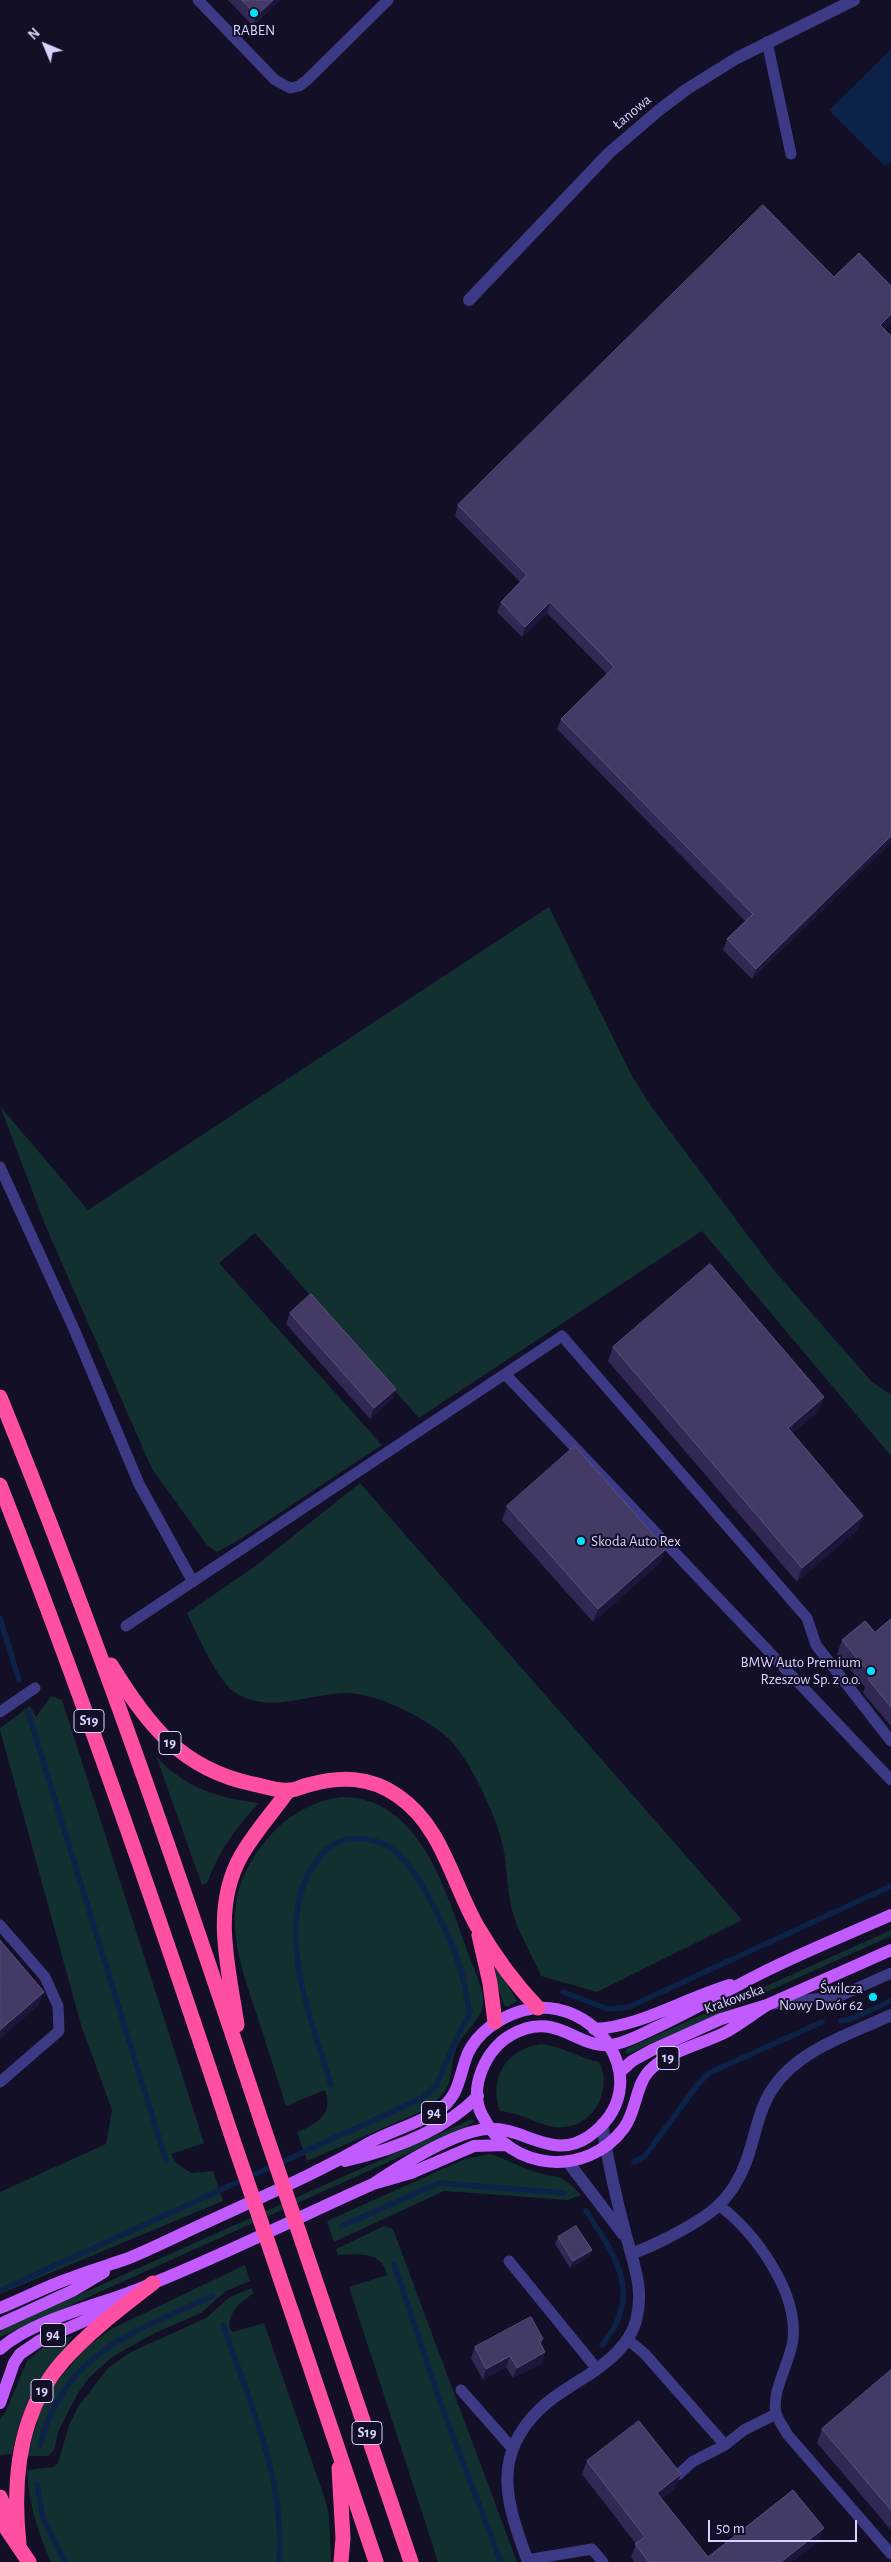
<!DOCTYPE html>
<html>
<head>
<meta charset="utf-8">
<style>
	body { margin:0 }
	#map { position:relative; width:891px; height:2562px; overflow:hidden; background:#130f26; font-family:"Alegreya Sans",sans-serif }
	canvas { display:block }
	.north { position:absolute; left:20px; top:20px; width:50px; height:50px; -webkit-text-stroke:4px #130f26; paint-order:stroke; rotate:315deg; font-size:14px; font-weight:700; line-height:20px; text-align:center; color:#d9d4ff }
	.north::after { content:''; display:block; margin:auto; width:18px; height:22px; background:#d9d4ff; clip-path:polygon(50% 0,100% 100%,50% 72%,0 100%) }
	.scale { position:absolute; left:708px; top:2520px; width:149px; height:22px; box-sizing:border-box; border:2px solid #d9d4ff; border-top:0; padding-left:6px; font-size:15px; line-height:18px; white-space:nowrap; color:#d9d4ff; -webkit-text-stroke:4px #130f26; paint-order:stroke }
</style>
</head>
<body>
<div id="map">
<canvas width="891" height="2562"></canvas>
<div class="north">N</div>
<div class="scale">50 m</div>
</div>
<script>
const g = document.querySelector('canvas').getContext('2d');
g.lineJoin = 'round';
function paint(path, color) { g.fillStyle = color; g.fill(path, 'evenodd'); }
function strokePath(path, color, width, dash) { g.strokeStyle = color; g.lineWidth = width; g.lineCap = dash ? 'butt' : 'round'; g.setLineDash(dash || []); g.stroke(path); }
function label(font, color, halo, rows, align = 'center') {
  g.font = font + ' "Alegreya Sans",sans-serif'; g.lineWidth = 4; g.setLineDash([]); g.textBaseline = 'middle'; g.strokeStyle = halo; g.fillStyle = color; for (const [text, x, y, turn = 0] of rows) {
    g.save(); g.translate(x, y); g.rotate((+turn || 0) * Math.PI / 180); g.textAlign = isNaN(turn) ? turn : align; if (halo) g.strokeText(text, 0, 0); g.fillText(text, 0, 0); g.restore();
  }
}
paint(new Path2D(`
	M549,907L632,1076L648,1102L773,1269L872,1382L891,1395V1456L702,1231L419,1418L255,1233L219,1263L382,1445L239,1540L217,1552L207,1545L152,1469L46,1227L0,1106L88,1210Z
	M360,1483L742,1920L597,1992L541,1976C532,1955 518,1932 512,1910C507,1889 507,1867 503,1846C497,1818 470,1759 449,1739C427,1718 373,1691 343,1693C305,1695 267,1715 233,1691C216,1678 196,1632 187,1613L254,1567Z
	M51,1696L62,1700L204,2143L171,2154L176,2163L191,2173L213,2171L223,2201L0,2294V2192L106,2144L112,2110L81,2025L0,1730V1728L30,1706L36,1717Z
	M156,1756C182,1787 221,1799 259,1803C237,1826 217,1854 207,1883L202,1885Z
	M342,1797C418,1797 444,1886 465,1944C469,1958 483,1986 483,1999C485,2017 466,2030 458,2044C451,2057 453,2072 448,2085C443,2096 434,2103 425,2110L307,2161L297,2132C317,2124 334,2114 325,2090L286,2106C276,2075 266,2043 256,2012C234,1947 218,1896 268,1838C287,1815 313,1801 342,1797Z
	M891,1930V1936L628,2054L625,2053L626,2049Z
	M496,1963L517,2001L507,2007L504,2005L491,1967Z
	M541,2044C563,2046 578,2058 599,2062C606,2076 605,2088 599,2102C595,2111 589,2117 581,2122C551,2138 529,2113 500,2111C488,2077 507,2049 541,2044Z
	M472,2119L474,2122L466,2127L0,2337V2330Z
	M490,2154C504,2158 516,2165 530,2170C556,2180 559,2170 581,2195L568,2200L444,2191L334,2242L327,2221L465,2159Z
	M384,2226L393,2229L517,2562H438L349,2287L387,2275C383,2251 357,2254 338,2255L336,2249Z
	M245,2265L250,2281L226,2291L201,2313L155,2333L112,2357L89,2378L78,2393L59,2430L54,2450L48,2456H27L42,2405L57,2381L87,2347L111,2329Z
	M252,2288L254,2293C242,2301 227,2312 230,2329L233,2332L264,2323L325,2499L329,2515L331,2562H51C37,2531 29,2504 27,2470L53,2467L58,2463L69,2425L78,2407L108,2368L129,2353L206,2318L230,2297Z
	M72,2336C71,2343 45,2370 39,2380C25,2403 18,2427 12,2454L0,2455V2420L6,2411L27,2361L45,2346Z`), '#12302f');
paint(new Path2D(`
	M891,49V161L885,166L829,110Z`), '#0c2248');
strokePath(new Path2D(`
	M0,1618L19,1680
	M28,1712L166,2161
	M563,1992L608,2009L629,2007L891,1886
	M841,2021L853,2018L891,2001
	M331,2085C312,2021 273,1929 313,1866C319,1856 329,1845 341,1841C355,1836 379,1839 392,1849C418,1868 448,1931 458,1962C462,1973 465,1986 467,1998C468,2003 468,2009 470,2011
	M634,2162L645,2156L697,2085L709,2073L822,2022
	M586,2211C616,2257 644,2295 602,2345
	M342,2226L439,2183L564,2193
	M394,2264L443,2410L501,2562
	M1,2290L422,2098L436,2086L457,2037L468,2017L469,2011
	M223,2325C249,2401 286,2480 279,2562
	M40,2445C63,2353 135,2331 213,2296
	M37,2484L43,2518L65,2562`), '#0c2248', 5.5);
strokePath(new Path2D(`
	M198,0L275,80L290,88L299,86L307,80L388,0
	M767,42L791,154
	M0,1167L74,1329L139,1484L193,1582
	M506,1375L891,1780
	M126,1626L562,1336L807,1618L816,1645L891,1741
	M0,1712L35,1688
	M0,1925L45,1977L58,2006L59,2031L0,2082
	M773,2004L840,1996L891,1973
	M720,2206C755,2233 798,2291 793,2339C791,2361 771,2391 776,2413C778,2420 784,2428 787,2434L891,2554
	M509,2261L597,2369
	M627,2339L645,2354L725,2445
	M461,2390L512,2448
	M678,2475L692,2462L725,2445L744,2430L776,2414
	M527,2560L592,2549L603,2562`), '#3d3a85', 11);
strokePath(new Path2D(`
	M469,300L609,153L658,111L687,89L737,58L854,0
	M568,2162L623,2234
	M632,2253C647,2249 659,2242 673,2235C709,2216 731,2202 746,2162C755,2138 758,2110 773,2088C799,2049 851,2034 891,2015
	M528,2562C507,2504 490,2457 540,2409C554,2395 573,2385 590,2374C610,2360 629,2345 636,2321C644,2291 635,2268 627,2239C617,2202 608,2163 602,2124`), '#3d3a85', 12);
strokePath(new Path2D(`
	M767,2005C753,2014 740,2024 726,2032C703,2044 671,2050 651,2069C635,2084 637,2111 624,2128C587,2178 510,2172 482,2115C468,2088 486,2049 511,2035C559,2008 578,2053 616,2044C630,2041 644,2033 657,2027C689,2012 719,1995 750,1979C795,1955 844,1936 891,1915
	M594,2029C640,2027 685,1998 730,1985
	M620,2072L632,2061L652,2050L721,2019L767,2005L891,1950
	M345,2161C392,2150 444,2131 478,2096
	M0,2308C23,2299 45,2287 68,2279C88,2271 109,2265 129,2258C158,2246 187,2231 216,2218C268,2194 319,2172 369,2143C390,2131 415,2125 436,2112C461,2096 458,2077 468,2053C478,2032 499,2018 521,2011C593,1989 663,2085 588,2137C552,2161 523,2126 487,2129C454,2132 400,2166 373,2184
	M0,2324L72,2291L104,2272
	M0,2349C33,2320 95,2306 136,2290C216,2259 294,2219 373,2184L411,2173L474,2146L505,2145
	M0,2403L14,2363L20,2354L39,2341L93,2317L120,2300`), '#c25bff', 12);
strokePath(new Path2D(`
	M0,1397C97,1635 181,1879 262,2123
	M0,1485C84,1699 159,1916 231,2134
	M111,1665C147,1724 181,1769 253,1784C264,1786 279,1792 290,1790C296,1790 302,1786 308,1785C340,1776 370,1776 398,1796C442,1826 452,1882 477,1926C494,1955 515,1984 538,2008
	M479,1935L490,1983L495,2022
	M237,2025C229,1969 211,1909 241,1856C254,1833 273,1812 288,1791
	M323,2303L411,2562
	M292,2313L376,2562
	M339,2468L343,2538L341,2562
	M0,2497L13,2528
	M0,2519L29,2562
	M19,2544C12,2479 19,2410 64,2360C90,2331 122,2307 153,2283`), '#ff4fa3', 15);
strokePath(new Path2D(`
	M262,2123L323,2303
	M231,2134L292,2313`), '#ff4fa3', 15);
paint(new Path2D(`
	M228,0H280L253,26Z
	M834,277L891,321L884,328L891,336V843L752,979L723,950L727,939L745,921L557,729L561,719L607,674L547,613L522,637L497,612L501,602L520,582L455,516L458,505Z
	M290,1313L396,1389L392,1399L370,1419L286,1324Z
	M613,1347L819,1411L792,1433L858,1529L797,1582L608,1361Z
	M507,1506L661,1562L593,1622L502,1520Z
	M891,1619V1726L863,1693L865,1687L837,1654L842,1640L875,1632Z
	M558,2237L592,2250L589,2257L570,2268L555,2244Z
	M543,2339L541,2344L545,2352L542,2363L513,2378L506,2367L483,2380L471,2358L475,2347Z
	M891,2370V2530L817,2443L822,2429Z
	M587,2461L676,2487L661,2499L708,2557L819,2541L792,2562H634L631,2557L636,2544L582,2474Z`), '#312854');
paint(new Path2D(`
	M273,0H280L253,26L257,15Z
	M891,314V321L877,335L880,325Z
	M550,602L547,613L522,637L525,627Z
	M891,836V843L752,979L756,969Z
	M396,1389L392,1399L370,1419L374,1408Z
	M824,1397L819,1411L783,1441L788,1428Z
	M863,1516L858,1529L797,1582L802,1568Z
	M666,1549L661,1562L593,1622L598,1609Z
	M44,1992L39,2005L0,2039V2030Z
	M592,2250L589,2257L570,2268L573,2261Z
	M545,2352L542,2363L513,2378L517,2368Z
	M510,2356L506,2367L483,2380L486,2369Z
	M681,2474L676,2487L652,2506L657,2493Z
	M824,2528L819,2541L792,2562H781Z`), '#1d163a');
const building = new Path2D(`
	M242,0H273L257,15Z
	M763,205L834,277L859,253L891,286V314L880,325L891,336V836L756,969L727,939L753,914L561,719L614,667L550,602L525,627L501,602L527,575L458,505Z
	M710,1264L824,1397L788,1428L863,1516L802,1568L613,1347Z
	M311,1294L396,1389L374,1408L290,1313Z
	M575,1446L666,1549L598,1609L507,1506Z
	M891,1619V1707L868,1679L871,1675L842,1640L865,1621L875,1632Z
	M0,1940L44,1992L0,2030Z
	M576,2226L592,2250L573,2261L558,2237Z
	M531,2317L543,2339L539,2341L545,2352L517,2368L510,2356L486,2369L475,2347Z
	M891,2370V2510L822,2429Z
	M639,2421L681,2474L657,2493L708,2557L793,2490L824,2528L781,2562H649L635,2544L645,2537L587,2461Z`);
paint(building, '#433a66');
strokePath(building, '#5a527e', 1);
for (const [x, y, r, color] of [
	[254,13,5,"#00e5ff"],
	[581,1541,5,"#00e5ff"],
	[871,1671,5,"#00e5ff"],
	[873,1997,5,"#00e5ff"]
]) { const dot = new Path2D(); dot.arc(x, y, r, 0, 2 * Math.PI); g.fillStyle = color; g.fill(dot); strokePath(dot, '#130f26', 2); }
for (const [x, y, w] of [
	[89,1721,30],
	[170,1743,22],
	[668,2058,22],
	[434,2113,25],
	[53,2335,25],
	[42,2391,22],
	[367,2433,30]
]) { const box = new Path2D(); box.roundRect(x - w / 2, y - 11.5, w, 23, 4); g.fillStyle = '#130f26'; g.fill(box); strokePath(box, '#d9d4ff', 1); }
label('bold 14px', '#d9d4ff', null, [
	["S19",89,1721],
	["19",170,1743],
	["19",668,2058],
	["94",434,2113],
	["94",53,2335],
	["19",42,2391],
	["S19",367,2433]
]);
label('15px', '#d9d4ff', '#130f26', [
	["RABEN",254,30,"center"],
	["Skoda Auto Rex",591,1541,"left"],
	["BMW Auto Premium",861,1662],
	["Rzeszow Sp. z o.o.",861,1679],
	["Świlcza",863,1988],
	["Nowy Dwór 62",863,2005]
], 'right');
label('15px', '#d9d4ff', '#130f26', [
	["Łanowa",632,112,-40],
	["Krakowska",734,1999,-20]
]);
</script>
</body>
</html>
